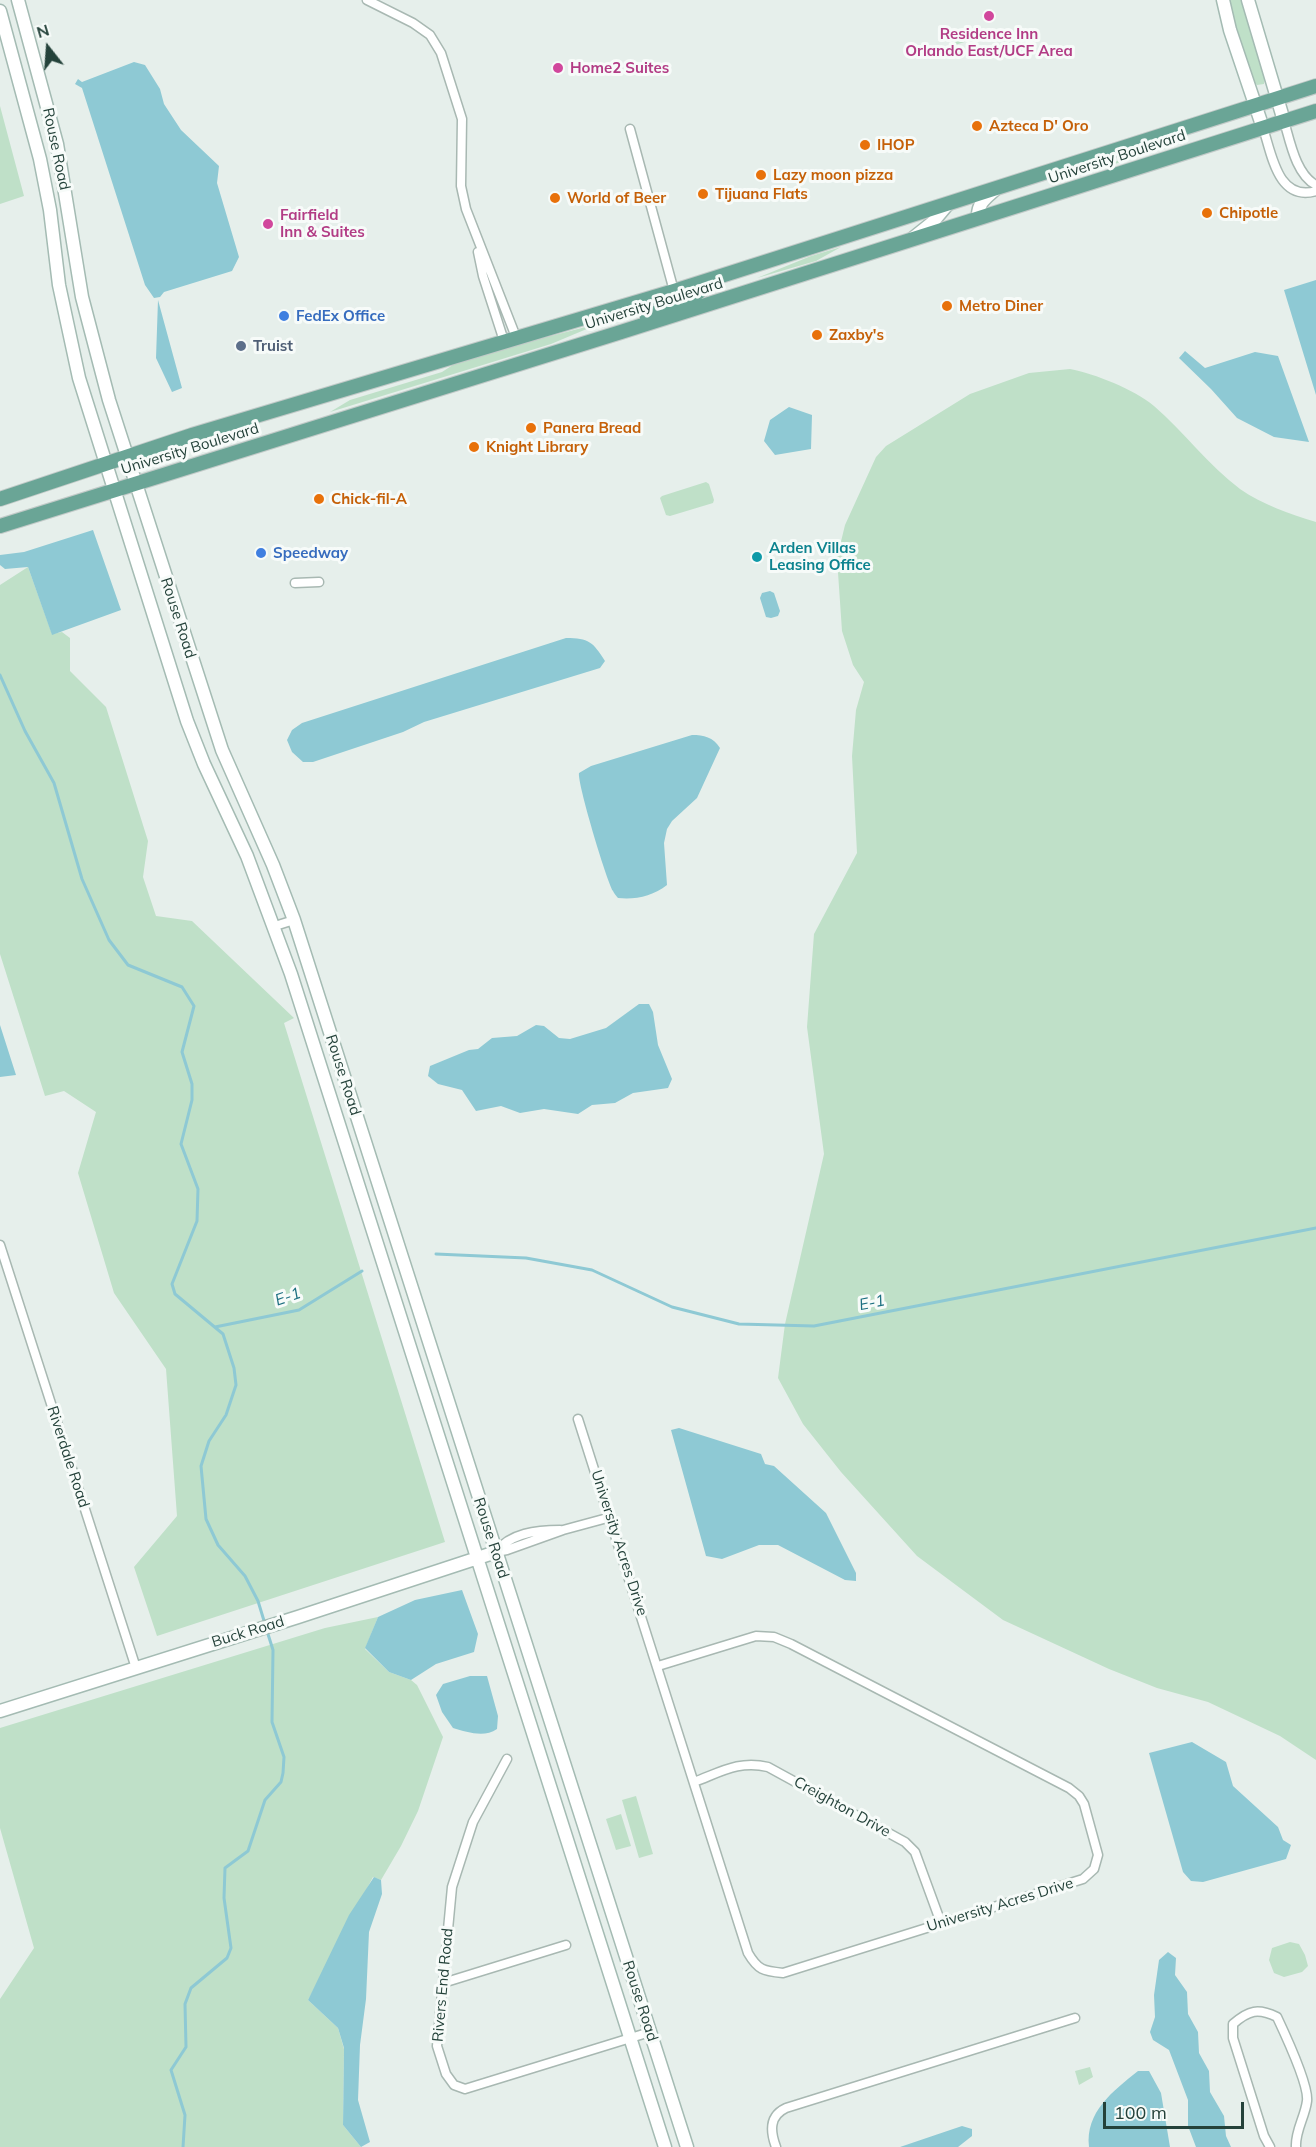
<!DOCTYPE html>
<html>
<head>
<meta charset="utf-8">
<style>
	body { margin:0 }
	#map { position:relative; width:1316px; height:2147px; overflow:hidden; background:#e6efeb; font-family:Mulish,sans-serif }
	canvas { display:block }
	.north { position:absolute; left:18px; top:18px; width:60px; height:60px; -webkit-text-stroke:4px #f7fbf9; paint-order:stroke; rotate:343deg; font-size:16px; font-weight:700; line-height:24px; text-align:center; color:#24423a }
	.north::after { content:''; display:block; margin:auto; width:21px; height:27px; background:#24423a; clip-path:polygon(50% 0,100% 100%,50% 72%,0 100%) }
	.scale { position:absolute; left:1103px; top:2102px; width:141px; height:27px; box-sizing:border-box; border:3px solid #24423a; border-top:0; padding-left:8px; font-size:18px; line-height:21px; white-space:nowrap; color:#24423a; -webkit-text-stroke:4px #f7fbf9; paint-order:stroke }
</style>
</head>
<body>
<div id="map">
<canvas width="1316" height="2147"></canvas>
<div class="north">N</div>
<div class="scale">100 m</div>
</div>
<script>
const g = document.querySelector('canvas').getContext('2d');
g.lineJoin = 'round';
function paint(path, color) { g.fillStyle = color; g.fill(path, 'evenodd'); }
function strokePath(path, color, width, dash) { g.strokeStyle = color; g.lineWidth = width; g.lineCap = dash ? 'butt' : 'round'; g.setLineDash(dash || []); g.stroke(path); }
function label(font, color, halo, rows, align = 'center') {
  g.font = font + ' Mulish,sans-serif'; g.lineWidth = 6; g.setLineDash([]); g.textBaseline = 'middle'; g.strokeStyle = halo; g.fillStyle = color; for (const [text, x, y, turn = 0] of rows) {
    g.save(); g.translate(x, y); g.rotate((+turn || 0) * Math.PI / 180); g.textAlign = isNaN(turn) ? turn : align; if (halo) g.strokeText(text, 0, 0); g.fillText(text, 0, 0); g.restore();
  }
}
paint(new Path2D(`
	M1228,0H1241L1265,77L1264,84L1257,85L1252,81Z
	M971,30L974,39L955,45L952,35Z
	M0,106L24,196L0,204Z
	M1172,142L1131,159L1108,166L1130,154Z
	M841,247L816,261L757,278L811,256Z
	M601,323L551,344L330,412L350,400L442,372L462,359Z
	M1070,369C1095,374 1134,389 1154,406C1184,432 1208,465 1240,489C1263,505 1290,514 1316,522V1760L1280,1736L1208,1702L1157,1688L1109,1669L1003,1620L917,1556L841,1472L803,1424L778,1378L785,1324L824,1154L807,1027L814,934L857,853L852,756L856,710L864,682L853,665L842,631L837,558L845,525L876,457L886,446L970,394L1029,373Z
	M706,482L709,484L714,500L713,503L670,516L666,515L660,498L662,496Z
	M28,567L52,634L62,632L70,638V671L106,707L148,841L143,877L156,916L192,921L294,1018L284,1023L445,1542L157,1636L134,1567L177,1516L166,1369L114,1293L78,1173L96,1112L64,1091L45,1096L0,954V585Z
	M378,1617L365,1649L389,1672L411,1680L417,1685L443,1737L418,1811L401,1846L381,1880L373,1877L308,2000L338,2028L344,2049L343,2125L361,2147H0V1999L34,1948L0,1828V1728L325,1628Z
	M636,1796L653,1854L639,1858L622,1800Z
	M621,1814L631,1846L616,1850L606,1819Z
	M1290,1942L1299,1944L1305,1955L1308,1966L1302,1972L1284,1977L1274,1973L1269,1960L1272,1948Z
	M1090,2067L1093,2077L1079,2085L1075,2071Z`), '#bfe0c8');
paint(new Path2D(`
	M134,62L145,65L160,89L164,104L181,130L219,166L217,183L239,257L232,271L164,292L160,297L154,298L145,285L82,88L75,84L78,79L82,82Z
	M1316,280V395L1284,290Z
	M158,300L182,388L172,392L156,358Z
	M1185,351L1205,368L1255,352L1278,356L1309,442L1274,437L1237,418L1211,389L1179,358Z
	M789,407L812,415L811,449L775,455L764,441L770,420Z
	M93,530L121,610L52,635L28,567L5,569L0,565V555L24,552Z
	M770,591L774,593L780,611L778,616L771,618L766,617L760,598L762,593Z
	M566,638C589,638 593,642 605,661L600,668L424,722L403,732L313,762H303L292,752L287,740L292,730L302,723Z
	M692,735C704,735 713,737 720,748L697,798L672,821L667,829L664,843L667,885C653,896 635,900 618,898C616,896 614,893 613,891C606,879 577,782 579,773L591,766Z
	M639,1004H649L653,1012L658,1045L672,1079L668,1088L633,1093L615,1103L592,1105L578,1114L544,1109L520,1113L501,1106L476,1111L462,1090L438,1084L428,1076L430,1066L469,1050L478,1049L492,1038L517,1036L536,1025L544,1026L559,1038L570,1039L606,1028Z
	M0,1025L16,1075L0,1077Z
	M679,1428L761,1454L765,1464L774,1466L826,1513L856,1573V1581L845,1580L778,1545H759L722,1559L706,1556L671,1430Z
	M462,1590L478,1634L474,1652L436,1664L411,1680L389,1672L365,1648L378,1617L415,1600Z
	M470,1676H487L498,1716L497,1729C484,1738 467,1732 453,1728L442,1712L436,1695L443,1684Z
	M1192,1742L1226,1762L1233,1786L1278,1827L1283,1840L1291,1845L1286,1859L1203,1882L1191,1881L1183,1872L1149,1753Z
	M374,1877L381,1880L382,1894L369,1932L366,1999L360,2045L358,2100L370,2142L361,2147L343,2125L344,2048L338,2028L308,2000L349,1915Z
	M1168,1952L1176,1958L1175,1975L1187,1992L1188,2014L1198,2032L1199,2053L1209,2071L1210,2092L1224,2116L1226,2136L1231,2147H1196L1188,2126V2100L1169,2050L1153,2040L1150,2032L1155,2017L1154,1995L1159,1960Z
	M1138,2071H1149L1161,2093L1170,2147H1089C1085,2112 1113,2091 1138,2071Z
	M962,2126L972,2129V2136L958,2147H900Z`), '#8ec9d4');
strokePath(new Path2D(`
	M0,675L25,731L54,783L82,879L109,940L128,965L182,987L194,1006L182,1052L192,1084V1100L181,1144L198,1189L197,1221L172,1284L175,1294L223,1334L234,1368L236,1385L226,1415L209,1441L201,1466L206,1519L218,1545L245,1576L258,1601L265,1624
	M436,1254L526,1258L592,1270L672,1307L739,1324L814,1326L1316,1228
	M215,1327L299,1310L362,1271
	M183,2147L185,2115L171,2070L186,2047L185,2004L191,1988L227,1958L231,1948L224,1898L225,1868L248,1851L265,1800L281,1782L283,1773L284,1757L272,1722L273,1650L267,1631`), '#8ec9d4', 3);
const street = new Path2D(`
	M367,0L413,23L430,35L441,53L462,119L461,186L466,209L516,337
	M1284,121C1290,141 1296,175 1316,185
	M1263,128C1272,155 1278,202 1316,191
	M630,129L674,291
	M478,252L483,276L504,341
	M295,583L319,582
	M275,926L294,920
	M0,1245L136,1668
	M578,1419L748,1953C758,1970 763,1971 783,1973L1083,1879L1094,1869L1098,1855L1084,1804L1079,1796L1069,1788L791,1644L774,1637L756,1636L658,1666
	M496,1552L507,1550L563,1530L611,1517
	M496,1552C510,1533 537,1530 560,1530
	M507,1759L473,1822L452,1887L437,2046L446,2074L454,2085L465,2089L650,2032
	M694,1782C721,1772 739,1760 768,1767L905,1842L915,1852L941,1923
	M443,1983L566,1945
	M776,2147C770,2131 769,2116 786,2108L1075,2018
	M1270,2147L1264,2136L1233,2038V2024C1249,2010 1258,2008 1277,2017C1285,2034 1309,2085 1307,2101C1305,2117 1295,2131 1296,2147`);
const secondary = new Path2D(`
	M18,0L57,144L82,297L109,400L222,750L273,865L294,920L687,2147
	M1223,0L1230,30L1263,128
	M1248,0L1284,121
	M0,11L40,159L50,210L59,285L79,378L187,721L204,764L247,856L291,974L665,2147
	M978,218C977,203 986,198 997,188
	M913,238L933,222L948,204
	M0,1711L298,1617L496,1552`);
const primary = new Path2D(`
	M676,314L681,305L707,286
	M647,318C660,311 669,306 674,291
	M0,499L192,435L674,291L1316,86
	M0,526L621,332L1316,111`);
strokePath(street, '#a8b8b2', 11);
strokePath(secondary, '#a4bbb3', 15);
strokePath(primary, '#c2cac8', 16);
strokePath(street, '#fff', 8);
strokePath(secondary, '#fff', 12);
strokePath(primary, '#6aa596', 14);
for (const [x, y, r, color] of [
	[989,16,6,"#d1479c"],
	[558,68,6,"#d1479c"],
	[977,126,6,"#e8710a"],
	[865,145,6,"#e8710a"],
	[761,175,6,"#e8710a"],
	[703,194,6,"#e8710a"],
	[555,198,6,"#e8710a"],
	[1207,213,6,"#e8710a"],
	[268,224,6,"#d1479c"],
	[947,306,6,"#e8710a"],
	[284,316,6,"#3f7fe0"],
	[817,335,6,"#e8710a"],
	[241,346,6,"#5c6f8a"],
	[531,428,6,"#e8710a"],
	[474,447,6,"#e8710a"],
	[319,499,6,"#e8710a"],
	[261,553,6,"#3f7fe0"],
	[757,557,6,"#0f9aa8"]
]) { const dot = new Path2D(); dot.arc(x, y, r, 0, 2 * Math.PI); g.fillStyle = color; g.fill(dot); strokePath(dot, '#f7fbf9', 2); }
label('bold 15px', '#b23c85', '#f7fbf9', [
	["Residence Inn",989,34,"center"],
	["Orlando East/UCF Area",989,51,"center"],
	["Home2 Suites",570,68],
	["Fairfield",280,215],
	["Inn & Suites",280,232]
], 'left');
label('bold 15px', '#c56008', '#f7fbf9', [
	["Azteca D' Oro",989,126],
	["IHOP",877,145],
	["Lazy moon pizza",773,175],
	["Tijuana Flats",715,194],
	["World of Beer",567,198],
	["Chipotle",1219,213],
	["Metro Diner",959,306],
	["Zaxby's",829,335],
	["Panera Bread",543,428],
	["Knight Library",486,447],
	["Chick-fil-A",331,499]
], 'left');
label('15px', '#24423a', '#f7fbf9', [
	["Rouse Road",56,149,78],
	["University Boulevard",1117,157,-18],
	["University Boulevard",654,304,-17],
	["University Boulevard",190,449,-17],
	["Rouse Road",178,618,72],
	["Rouse Road",343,1075,72],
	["Riverdale Road",68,1457,72],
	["Rouse Road",491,1538,72],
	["University Acres Drive",619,1543,72],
	["Buck Road",248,1632,-17],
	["Creighton Drive",842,1807,29],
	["University Acres Drive",1000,1905,-17],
	["Rivers End Road",443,1985,-85],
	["Rouse Road",640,2001,72]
]);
label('bold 15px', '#366cbe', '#f7fbf9', [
	["FedEx Office",296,316],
	["Speedway",273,553]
], 'left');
label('bold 15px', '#4e5e75', '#f7fbf9', [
	["Truist",253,346]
], 'left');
label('bold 15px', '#0d838f', '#f7fbf9', [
	["Arden Villas",769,548],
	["Leasing Office",769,565]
], 'left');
label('italic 16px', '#1c6f80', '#f7fbf9', [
	["E-1",288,1297,-19],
	["E-1",872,1303,-11]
]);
</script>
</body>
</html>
